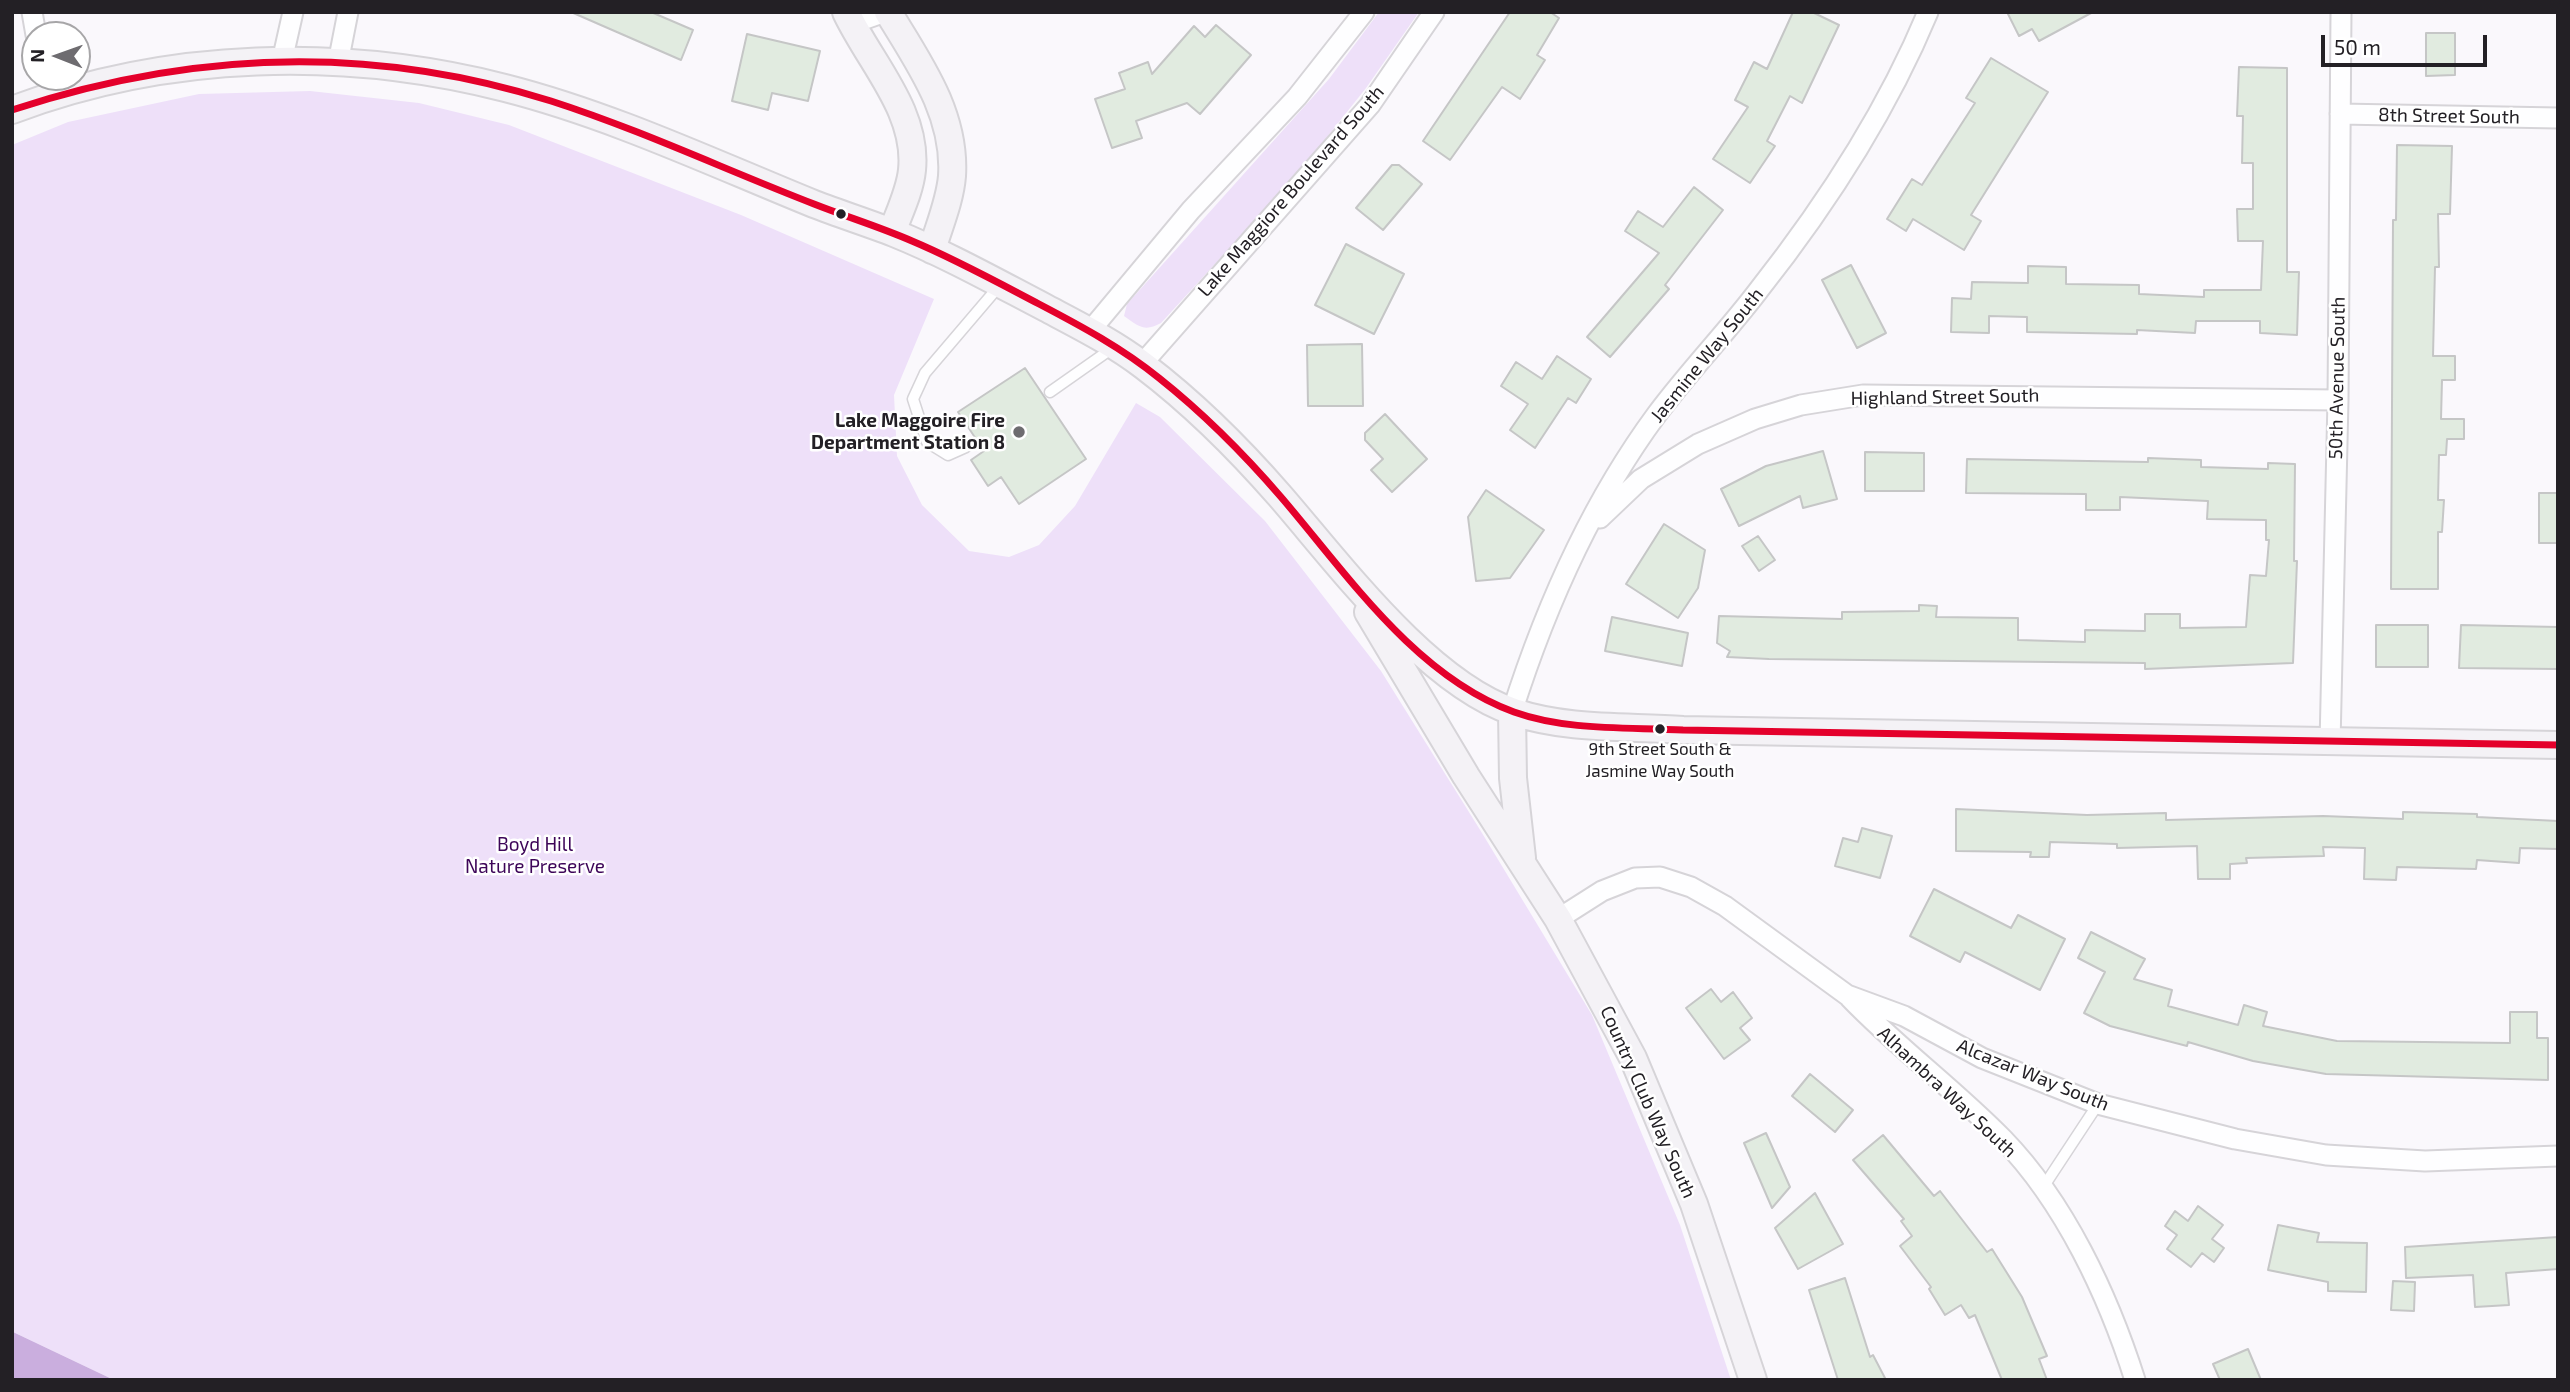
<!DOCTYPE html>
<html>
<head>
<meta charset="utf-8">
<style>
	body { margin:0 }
	#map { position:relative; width:2570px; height:1392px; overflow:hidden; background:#faf8fc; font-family:"Exo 2",sans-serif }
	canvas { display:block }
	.frame { position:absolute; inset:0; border:14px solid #232025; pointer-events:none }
	.north { position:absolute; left:21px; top:21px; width:70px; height:70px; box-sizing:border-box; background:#fff; border:2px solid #a7a6a8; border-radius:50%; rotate:271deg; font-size:19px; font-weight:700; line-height:28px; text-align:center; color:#232025 }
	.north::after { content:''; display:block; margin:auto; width:24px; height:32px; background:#6e6c70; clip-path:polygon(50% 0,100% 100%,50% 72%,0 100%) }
	.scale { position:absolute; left:2321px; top:35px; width:166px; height:32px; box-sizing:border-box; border:4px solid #232025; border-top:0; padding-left:9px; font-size:21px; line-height:24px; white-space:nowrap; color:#232025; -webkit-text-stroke:5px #fff; paint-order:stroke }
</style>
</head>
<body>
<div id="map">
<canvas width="2570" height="1392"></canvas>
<div class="frame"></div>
<div class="north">N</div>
<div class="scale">50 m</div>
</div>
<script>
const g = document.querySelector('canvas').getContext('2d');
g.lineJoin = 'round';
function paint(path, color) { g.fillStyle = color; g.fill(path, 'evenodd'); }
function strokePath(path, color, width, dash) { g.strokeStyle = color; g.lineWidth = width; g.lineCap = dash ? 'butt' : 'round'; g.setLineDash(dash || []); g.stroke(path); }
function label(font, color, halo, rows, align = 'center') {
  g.font = font + ' "Exo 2",sans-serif'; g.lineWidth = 5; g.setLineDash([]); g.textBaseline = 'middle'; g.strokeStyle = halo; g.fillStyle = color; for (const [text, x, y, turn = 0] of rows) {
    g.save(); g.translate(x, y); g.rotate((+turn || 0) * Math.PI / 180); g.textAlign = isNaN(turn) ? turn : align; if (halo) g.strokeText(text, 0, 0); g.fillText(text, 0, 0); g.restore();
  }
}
paint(new Path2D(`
	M1379,12H1419L1366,88L1300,171L1161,323C1145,332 1139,327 1124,316L1127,304L1329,79Z
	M310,91L419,103L509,125L741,215L934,299L894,395L897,456L922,505L969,551L1009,557L1039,545L1075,506L1136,403L1160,417L1265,521L1381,671L1482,833L1592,1015L1680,1225L1731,1380H114L13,1332L12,145L68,122L199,94Z`), '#eee0f9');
paint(new Path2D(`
	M12,1330L13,1332L114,1380H12Z`), '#caaede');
const building = new Path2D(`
	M571,12H651L693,30L681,60Z
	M1510,12H1550L1559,18L1537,55L1545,60L1520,99L1502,87L1450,160L1423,141Z
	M1793,12H1812L1839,25L1802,103L1790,96L1767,141L1775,146L1750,183L1713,159L1748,107L1735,100L1754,62L1767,69Z
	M2007,12H2093L2039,41L2032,29L2019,36Z
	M1216,25L1251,55L1200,114L1187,103L1136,121L1142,138L1112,148L1095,99L1125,89L1119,73L1148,62L1152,74L1194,26L1205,37Z
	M2426,33H2455V75L2426,76Z
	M747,34L820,51L808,101L772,93L768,110L732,101Z
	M1991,58L2048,92L1971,215L1981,221L1964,250L1913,219L1906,231L1887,219L1912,179L1922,185L1975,103L1966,98Z
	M2239,67L2287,68V272H2299L2297,335L2260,333V321H2196L2195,333L2137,330V334L2027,332V317L1989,316V333L1951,332L1952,298L1971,299L1972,282L2028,283V266L2066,267V284L2139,285V294L2204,297V290H2261L2263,241H2238L2237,209H2253V163H2242L2243,116H2237Z
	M2397,145L2452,146L2450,214H2438L2439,267H2435L2433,356H2455V380H2442L2441,419H2464V439H2447L2446,455H2439L2438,500H2444L2442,532H2438V589H2391L2393,220H2396Z
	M1392,165H1399L1422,184L1383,230L1356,208Z
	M1694,187L1723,210L1665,285L1669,289L1610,357L1587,337L1659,253L1625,231L1638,211L1663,227Z
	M1346,244L1404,274L1374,334L1315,305Z
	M1851,265L1886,333L1857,348L1822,280Z
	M1362,344L1363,406H1308L1307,345Z
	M1557,356L1591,379L1576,403L1568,398L1535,448L1510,430L1528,404L1501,386L1516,362L1542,379Z
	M1025,368L1086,459L1019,504L1001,477L988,486L971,460L984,451L958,412Z
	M1385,414L1427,459L1392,492L1371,470L1383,459L1365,440V433Z
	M1823,451L1837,499L1803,508L1800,496L1739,526L1721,489L1766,466Z
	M1865,452L1924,453V491H1865Z
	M2148,458L2201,460V467L2268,469V463L2295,464L2294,561H2297L2293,663L2145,669V663L1769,659L1727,657L1730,651L1717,643L1719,616L1842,619V612L1919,611V605L1937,606L1936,617L2018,618V640L2085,642V630L2145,631V614H2180V628L2246,627L2250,575L2266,576L2269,540H2266V520L2207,519L2208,501L2120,497V510H2086V494L1966,493L1967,459L2148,462Z
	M1486,490L1544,530L1510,578L1476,581L1468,517Z
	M2539,493H2558V543H2539Z
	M1664,524L1705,550L1698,588L1678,618L1626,584Z
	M1758,536L1775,560L1759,571L1742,546Z
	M1612,617L1688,633L1682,666L1605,651Z
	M2376,625H2428V667H2376Z
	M2461,625L2558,627V669L2459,668Z
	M1956,809L2087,815L2166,813V820L2323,816L2403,819V812L2477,814V817L2558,821V849L2520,848L2519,863L2477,860L2476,869L2397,867L2396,880L2364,879L2365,848L2323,847L2324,856L2246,858L2247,863L2230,864V879H2198L2197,846L2117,848V844L2050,842L2049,857H2030L2031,852L1956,851Z
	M1862,828L1892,836L1880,878L1835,866L1843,838L1858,842Z
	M1934,889L2011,928L2018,915L2065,939L2040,990L1965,952L1960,962L1910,936Z
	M2091,932L2145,959L2134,979L2172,990L2168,1006L2238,1025L2244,1005L2267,1012L2263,1026L2337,1041L2510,1043V1012H2537V1038H2548V1080L2326,1074L2253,1061L2188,1042L2187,1046L2110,1026L2084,1013L2105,972L2078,958Z
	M1711,989L1721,1002L1733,992L1752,1018L1740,1028L1750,1040L1724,1059L1686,1008Z
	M1810,1074L1853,1110L1835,1132L1792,1096Z
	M1766,1133L1790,1187L1772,1208L1744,1143Z
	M1883,1135L1934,1196L1940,1191L1987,1252L1992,1249L2022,1297L2047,1356L2039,1359L2047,1380H2002L1975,1315L1969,1318L1961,1305L1945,1315L1929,1289L1931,1287L1900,1246L1912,1236L1901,1221L1904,1219L1853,1160Z
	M1815,1193L1843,1244L1798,1269L1775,1228Z
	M2198,1206L2223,1225L2212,1239L2224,1248L2214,1262L2202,1253L2191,1267L2167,1249L2177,1235L2165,1226L2175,1211L2188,1221Z
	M2278,1225L2319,1233L2317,1242L2367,1243L2366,1292L2328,1291V1282L2268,1270Z
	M2558,1237V1269L2506,1273L2509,1305L2475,1307L2473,1275L2406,1278L2405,1247Z
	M1845,1278L1870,1357L1873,1355L1886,1380H1838L1809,1290Z
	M2393,1281L2415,1282L2414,1311L2391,1310Z
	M2248,1349L2261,1380H2220L2213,1364Z`);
paint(building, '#e1ebe0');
strokePath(building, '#c5c6c6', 2);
const lane = new Path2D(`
	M1050,392L1114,347
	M966,447L948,455L927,442L913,399L925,373L1000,285
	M2042,1189L2098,1104`);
const street = new Path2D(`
	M32,12L36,35
	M851,24L885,12
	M282,61L293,12
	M338,63L348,12
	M2340,114L2558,118
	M1090,331L1191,210L1297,97L1364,12
	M1142,364L1370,105L1434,12
	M1600,518L1641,479L1698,444L1755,419L1801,405L1863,395L2338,400
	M1512,712C1545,608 1592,502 1657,414C1689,371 1726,333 1758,291C1826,205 1886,113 1928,12
	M2330,743L2338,400L2341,12
	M1558,919L1602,891L1635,878L1660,877L1691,887L1725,906L1847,995L1904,1016L1982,1058L2098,1104L2235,1139L2326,1155L2425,1161L2558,1156
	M1850,998C1898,1048 1954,1089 2003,1139C2065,1203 2108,1295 2135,1380`);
const secondary = new Path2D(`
	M846,12C870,63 918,111 912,170C910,191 899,213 892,232
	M888,12C919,63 956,114 952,176C950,201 939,226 932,250
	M12,110C168,51 344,47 505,88C611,115 713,163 814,204C840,214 868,223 894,233C946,254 996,282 1046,308C1080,326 1114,343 1144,366C1194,404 1239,449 1280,496C1339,564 1427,683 1514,712C1567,730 1627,726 1683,730L2558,745
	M1368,612L1466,776L1558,919L1633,1058L1694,1204L1753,1380
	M1512,712L1513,778L1522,858`);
strokePath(lane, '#d6d4d8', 13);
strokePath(street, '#d6d4d8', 23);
strokePath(secondary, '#d6d4d8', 30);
strokePath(lane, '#fefeff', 10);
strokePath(street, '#fefeff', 19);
strokePath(secondary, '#f4f2f6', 26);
strokePath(new Path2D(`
	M12,110C190,51 371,44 551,101C641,130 726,170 814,204C847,217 880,227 912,241C955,259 997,282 1039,304C1081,326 1122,348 1159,378C1203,413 1244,454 1281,497C1347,574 1415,676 1514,712C1567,731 1628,727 1683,730L2558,745`), '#e4002b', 7);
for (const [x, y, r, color] of [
	[841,214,6,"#232025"],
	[1019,432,7,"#6e6c70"],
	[1660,729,6,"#232025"]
]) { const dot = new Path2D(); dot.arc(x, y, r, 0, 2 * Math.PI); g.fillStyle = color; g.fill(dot); strokePath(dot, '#fff', 2.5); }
label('17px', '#232025', '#fff', [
	["9th Street South &",1660,749],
	["Jasmine Way South",1660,771]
]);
label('19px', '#232025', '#fff', [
	["8th Street South",2449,116,1],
	["Lake Maggiore Boulevard South",1291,191,-49],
	["Jasmine Way South",1707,355,-51],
	["50th Avenue South",2337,378,-89],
	["Highland Street South",1945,397,-1],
	["Alcazar Way South",2033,1075,22],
	["Alhambra Way South",1947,1092,43],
	["Country Club Way South",1648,1102,66]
]);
label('bold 19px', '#232025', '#fff', [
	["Lake Maggoire Fire",1005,421],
	["Department Station 8",1005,443]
], 'right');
label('19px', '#3d0558', '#fff', [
	["Boyd Hill",535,845],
	["Nature Preserve",535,867]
]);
</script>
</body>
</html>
